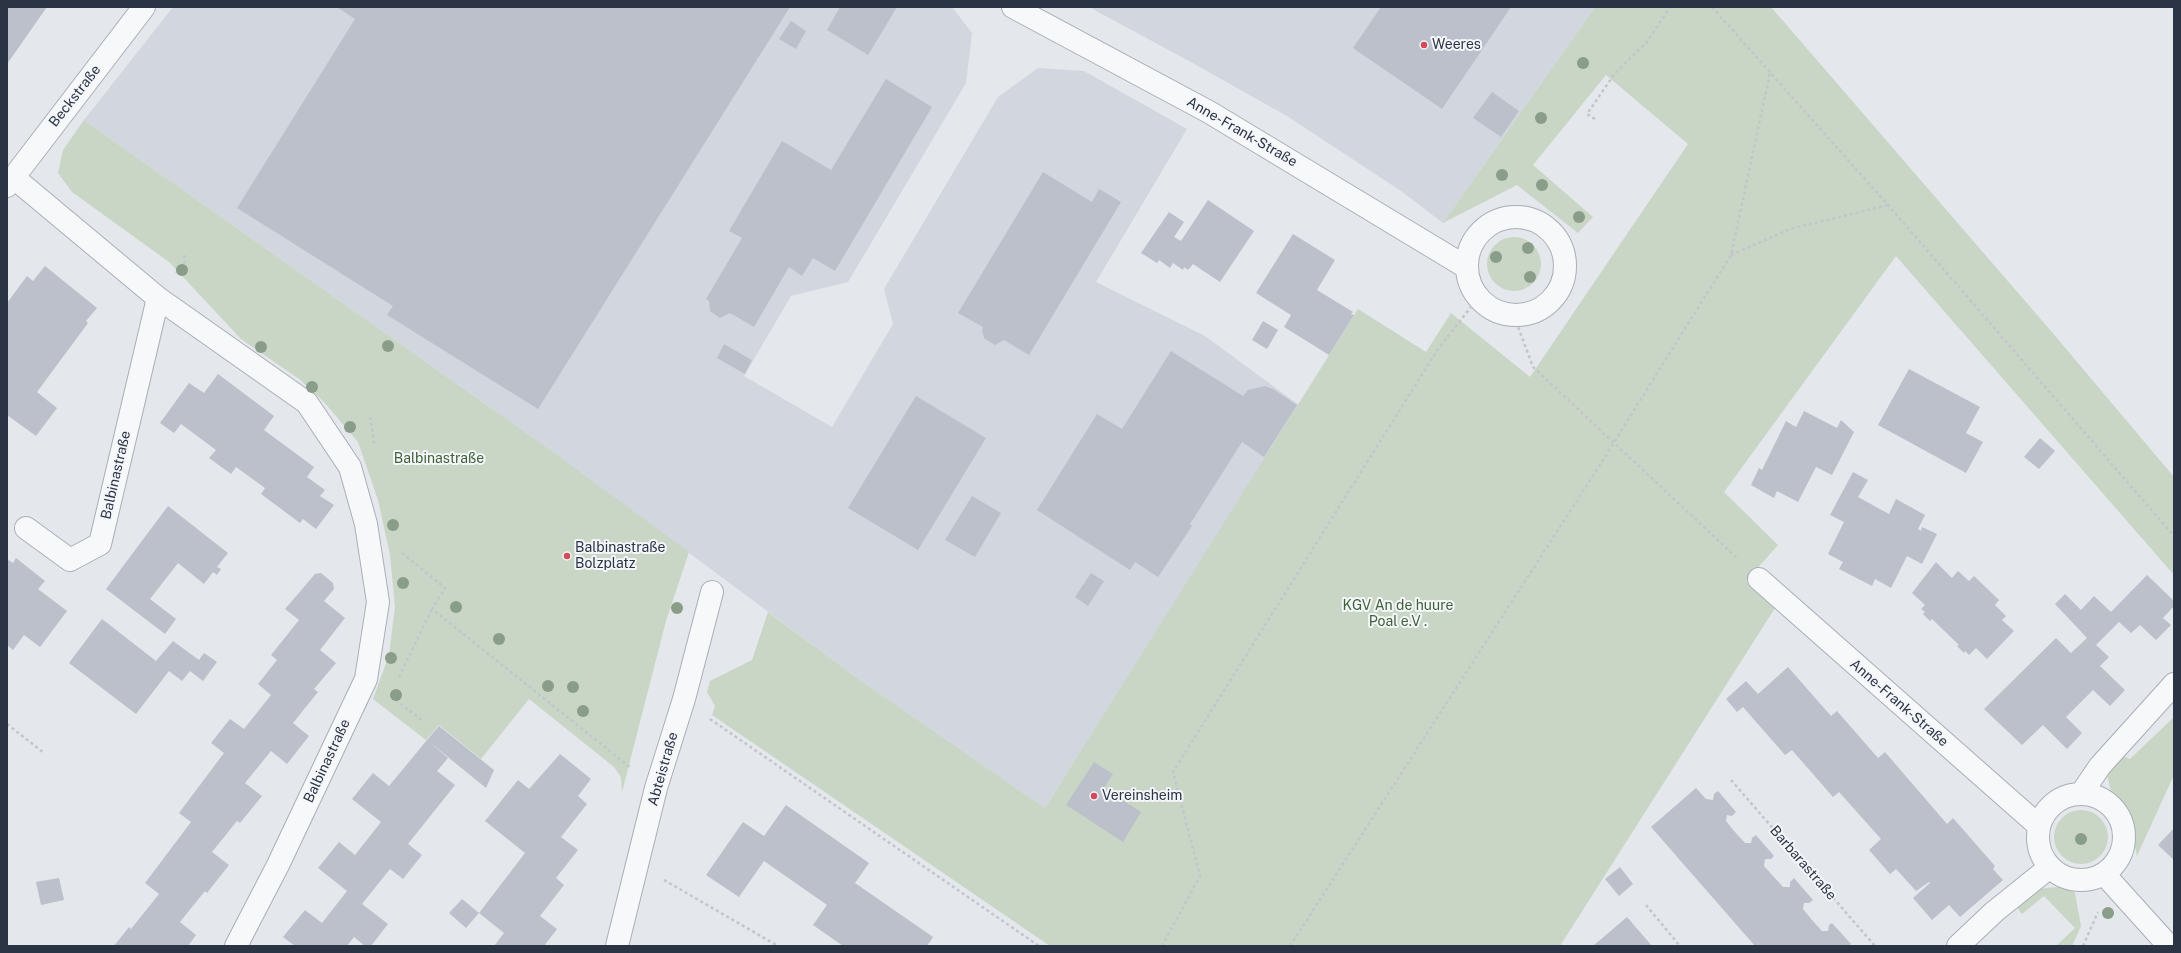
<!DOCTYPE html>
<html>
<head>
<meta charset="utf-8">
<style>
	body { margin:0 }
	#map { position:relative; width:2181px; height:953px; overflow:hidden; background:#e4e7ec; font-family:"Public Sans",sans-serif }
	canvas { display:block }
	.frame { position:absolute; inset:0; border:8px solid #2b3445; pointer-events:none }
</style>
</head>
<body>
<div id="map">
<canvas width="2181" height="953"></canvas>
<div class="frame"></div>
</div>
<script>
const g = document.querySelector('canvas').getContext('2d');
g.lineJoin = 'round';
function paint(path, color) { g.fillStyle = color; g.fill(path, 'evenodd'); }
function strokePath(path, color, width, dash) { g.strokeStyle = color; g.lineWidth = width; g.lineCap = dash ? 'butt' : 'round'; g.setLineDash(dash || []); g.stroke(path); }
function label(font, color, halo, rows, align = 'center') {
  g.font = font + ' "Public Sans",sans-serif'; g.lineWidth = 4; g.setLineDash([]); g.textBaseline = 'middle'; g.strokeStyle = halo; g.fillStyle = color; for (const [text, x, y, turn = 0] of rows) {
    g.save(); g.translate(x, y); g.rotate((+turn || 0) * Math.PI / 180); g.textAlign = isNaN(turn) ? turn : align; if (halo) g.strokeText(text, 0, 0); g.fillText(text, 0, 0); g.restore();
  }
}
paint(new Path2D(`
	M173,7H952L972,33L966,83L848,282L791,296L744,376L832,427L893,324L884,289L998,97L1038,68L1084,71L1187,129L1096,282L1205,336L1299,405L1045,808L860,680L556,454L84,120Z
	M1089,7H1595L1443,223L1401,191L1287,116L1189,61Z`), '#d2d6de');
paint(new Path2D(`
	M1595,7H1771L2051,331L2174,477V575L1896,256L1724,492L1778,545L1746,581L1775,608L1560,946H1050L712,715L715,706L707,692L710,681L752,660L768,612L860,680L1045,808L1358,309L1426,352L1451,313L1530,377L1688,144L1606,75L1533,165L1593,217L1578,233L1517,185L1443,223Z
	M84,120L556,454L689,552L666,621L622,792L621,777L614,767L529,699L481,759L439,725L426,740L373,699L389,655L395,607L390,555L378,500L358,442L324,402L299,379L241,339L169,262L72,192L58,173L63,150Z
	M1487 264a27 27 0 1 1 54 0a27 27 0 1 1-54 0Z
	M2174,717V775L2137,856L2127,808L2111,792L2107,774L2121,755L2130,759Z
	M2054 837a27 27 0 1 1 54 0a27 27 0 1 1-54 0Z
	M2068,886L2075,893L2081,926L2072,946H2056L2075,928L2044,896L2022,914L2016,906L2036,889Z`), '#c9d6c5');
paint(new Path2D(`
	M7,7H47L7,64Z
	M337,7H790L538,409L387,315L393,306L237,208L355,19Z
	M840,7H897L868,55L827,30Z
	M1381,7H1511L1442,109L1353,48Z
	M791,21L806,31L796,49L779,39Z
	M886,79L932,107L835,271L813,258L802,276L789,267L754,327L730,313L720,318L710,311L709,301L706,299L742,238L729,231L782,141L831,170Z
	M1492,92L1519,111L1501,137L1473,118Z
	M1043,172L1092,202L1099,189L1121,202L1029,355L1004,340L995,345L984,338L982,330L983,327L958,313Z
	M1208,200L1254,231L1220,282L1193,264L1188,270L1184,267L1183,270L1173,263L1170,268L1159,260L1157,263L1141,253L1169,212L1184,222L1174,237L1181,241Z
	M1293,234L1335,260L1317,290L1353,312L1351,314L1354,315L1329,355L1284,327L1291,315L1256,293Z
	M45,266L97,308L86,321L88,323L37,392L57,408L36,436L7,415V303L27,276L33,281Z
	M1263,321L1278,330L1267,349L1252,340Z
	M724,344L752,360L745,374L717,358Z
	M1171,351L1243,396L1248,390L1265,386L1273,389L1297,405L1264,457L1242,442L1190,524L1192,526L1158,577L1135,562L1130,570L1037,510L1097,414L1122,429Z
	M1909,369L1980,407L1966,433L1983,442L1966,473L1878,425Z
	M218,374L274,416L264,430L314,467L307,477L325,490L320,496L334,505L316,529L303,519L300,523L261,494L265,488L236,467L231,474L209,458L216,450L181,424L174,433L160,423L189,383L204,393Z
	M916,396L986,438L918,550L848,508Z
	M1804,411L1837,428L1841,420L1854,432L1832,475L1816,467L1798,502L1777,491L1774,498L1751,485L1759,468L1762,470L1786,421L1796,427Z
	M2040,438L2055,451L2039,469L2024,457Z
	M1853,472L1868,480L1858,497L1889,514L1896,499L1925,515L1918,529L1921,531L1922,527L1937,534L1922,564L1907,556L1891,588L1875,579L1872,586L1839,569L1843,562L1828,554L1844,522L1830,515Z
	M972,496L1001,513L975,557L945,540Z
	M168,506L228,553L217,567L221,569L217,575L213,572L204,584L178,563L150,599L176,619L165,634L106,589Z
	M16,558L45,581L38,589L67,611L40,647L24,635L13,650L7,645V559L13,563Z
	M1936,562L1952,578L1958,571L1969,581L1974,576L1999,600L1995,605L2006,616L2002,620L2014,631L1987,659L1976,648L1969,655L1965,651L1964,653L1957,646L1959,645L1932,619L1930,621L1923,614L1925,612L1921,609L1925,605L1912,593Z
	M321,573L333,583L334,589L324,601L345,618L320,650L336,663L314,689L318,692L293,723L309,736L287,764L271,751L245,783L262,796L240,823L237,821L212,852L229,865L207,893L205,891L180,922L196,935L188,946H114L129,927L131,929L159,894L145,883L191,822L179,813L224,753L211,743L230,719L244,729L271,695L258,684L277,660L271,655L299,620L285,609L315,574Z
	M1091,573L1104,581L1088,606L1075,597Z
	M2147,575L2174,601V606L2163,618L2171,625L2156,640L2140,625L2131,633L2119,622L2096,645L2109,657L2100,666L2125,690L2110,706L2093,690L2066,717L2082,733L2067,749L2043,725L2022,745L1984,709L2056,638L2071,653L2087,638L2055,604L2065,594L2081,610L2094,596L2111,612Z
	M102,619L156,661L173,641L199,660L204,653L217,662L203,681L190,671L182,681L169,671L136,714L69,663Z
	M1788,667L1831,716L1837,711L1878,758L1885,752L1947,824L1953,818L1995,866L1993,869L2003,880L1960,917L1949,905L1932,920L1913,898L1930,883L1929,882L1916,891L1896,869L1890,874L1869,850L1881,839L1839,792L1833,797L1792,750L1785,755L1743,707L1737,712L1726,699L1746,681L1758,694Z
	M439,726L494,770L486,788L427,740Z
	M427,740L448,758L437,771L455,785L408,844L422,855L403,879L390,869L362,904L388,924L371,946H365L354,937L347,946H295L283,937L305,910L322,923L347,891L318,868L339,842L355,855L381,822L352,799L373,773L389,786Z
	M560,754L591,779L578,796L587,804L561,837L578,850L556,878L564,885L540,916L557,929L544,946H494L504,933L479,913L466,928L449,913L462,899L479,913L525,853L485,821L518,780L529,789Z
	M1094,762L1113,774L1104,788L1141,812L1123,842L1066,805Z
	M1696,788L1706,799L1713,800L1714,794L1718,791L1736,812L1732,816L1727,815L1726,821L1735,832L1745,843H1751L1752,838L1756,835L1774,856L1771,859H1765L1764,866L1783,887H1790V882L1794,878L1813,900L1809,903H1804L1803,909L1812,920L1822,931H1828L1829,925L1832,923L1851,944L1848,946H1755L1651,827Z
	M786,805L869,863L855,883L933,937L927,946H843L813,925L827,905L764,861L739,897L706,875L743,822L764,836Z
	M2174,828V860L2158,845Z
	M1620,867L1633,884L1619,896L1605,879Z
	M59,878L64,900L41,905L36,882Z
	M1627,917L1652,946H1593Z`), '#bbc0ca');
const minor = new Path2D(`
	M1013,7L1209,112L1466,267
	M13,177L158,298L307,403L350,467L366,524L378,602L366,679L278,865L236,946
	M7,186L144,7
	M1467 266a49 49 0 1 1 98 0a49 49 0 1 1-98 0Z
	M26,528L70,560L100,544L158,298
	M1759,579L2039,826
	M2038 837a43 43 0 1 1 86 0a43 43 0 1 1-86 0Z
	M2081,794L2100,766L2174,684
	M2104,874L2169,946
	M617,946L656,788L684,699L712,592
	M1958,946L1994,912L2050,867`);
strokePath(minor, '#a9aeb7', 24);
strokePath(new Path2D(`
	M1712,7L1888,205L2174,536
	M1595,119L1587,114L1615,73L1647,42L1670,7
	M1731,255L1790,229L1888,205
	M176,273L185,262L184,253
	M1514,316L1533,367L1738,559
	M370,417L374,442L372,444
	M402,553L445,588L432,609L631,768
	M399,677L432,609
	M391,696L424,722
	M710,719L1039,946
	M7,724L44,753
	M1731,780L1875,946
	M664,880L778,946
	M1646,905L1680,946
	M1162,946L1200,876L1173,772L1438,349L1478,298
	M1290,946L1596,471L1731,255L1770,73
	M2083,946L2098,912`), '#c2c5cb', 2.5, [3, 3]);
strokePath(minor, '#f7f8fa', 22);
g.fillStyle = '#899d89';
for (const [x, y] of [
	[1583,63],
	[1541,118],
	[1502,175],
	[1542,185],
	[1579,217],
	[1528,248],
	[1496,257],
	[182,270],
	[1530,277],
	[388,346],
	[261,347],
	[312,387],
	[350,427],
	[393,525],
	[403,583],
	[456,607],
	[677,608],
	[499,639],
	[391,658],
	[548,686],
	[573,687],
	[396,695],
	[583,711],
	[2081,839],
	[2108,913]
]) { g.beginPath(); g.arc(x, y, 6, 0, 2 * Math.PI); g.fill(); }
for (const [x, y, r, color] of [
	[1424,45,4,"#d1495b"],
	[567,556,4,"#d1495b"],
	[1094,796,4,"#d1495b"]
]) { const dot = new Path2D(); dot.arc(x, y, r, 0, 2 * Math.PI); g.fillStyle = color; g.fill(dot); strokePath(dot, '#f4f6f9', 1.5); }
label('14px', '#2b3445', '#f4f6f9', [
	["Weeres",1432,45],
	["Balbinastraße",575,548],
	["Bolzplatz",575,564],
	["Vereinsheim",1102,796]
], 'left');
label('14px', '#2b3445', '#f4f6f9', [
	["Beckstraße",75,96,-52],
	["Anne-Frank-Straße",1242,132,30],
	["Balbinastraße",116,475,-77],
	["Anne-Frank-Straße",1899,703,41],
	["Balbinastraße",327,761,-65],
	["Abteistraße",663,769,-74],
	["Barbarastraße",1803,863,49]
]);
label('14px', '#3f6138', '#f4f6f9', [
	["Balbinastraße",439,459],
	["KGV An de huure",1398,606],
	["Poal e.V .",1398,622]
]);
</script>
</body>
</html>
